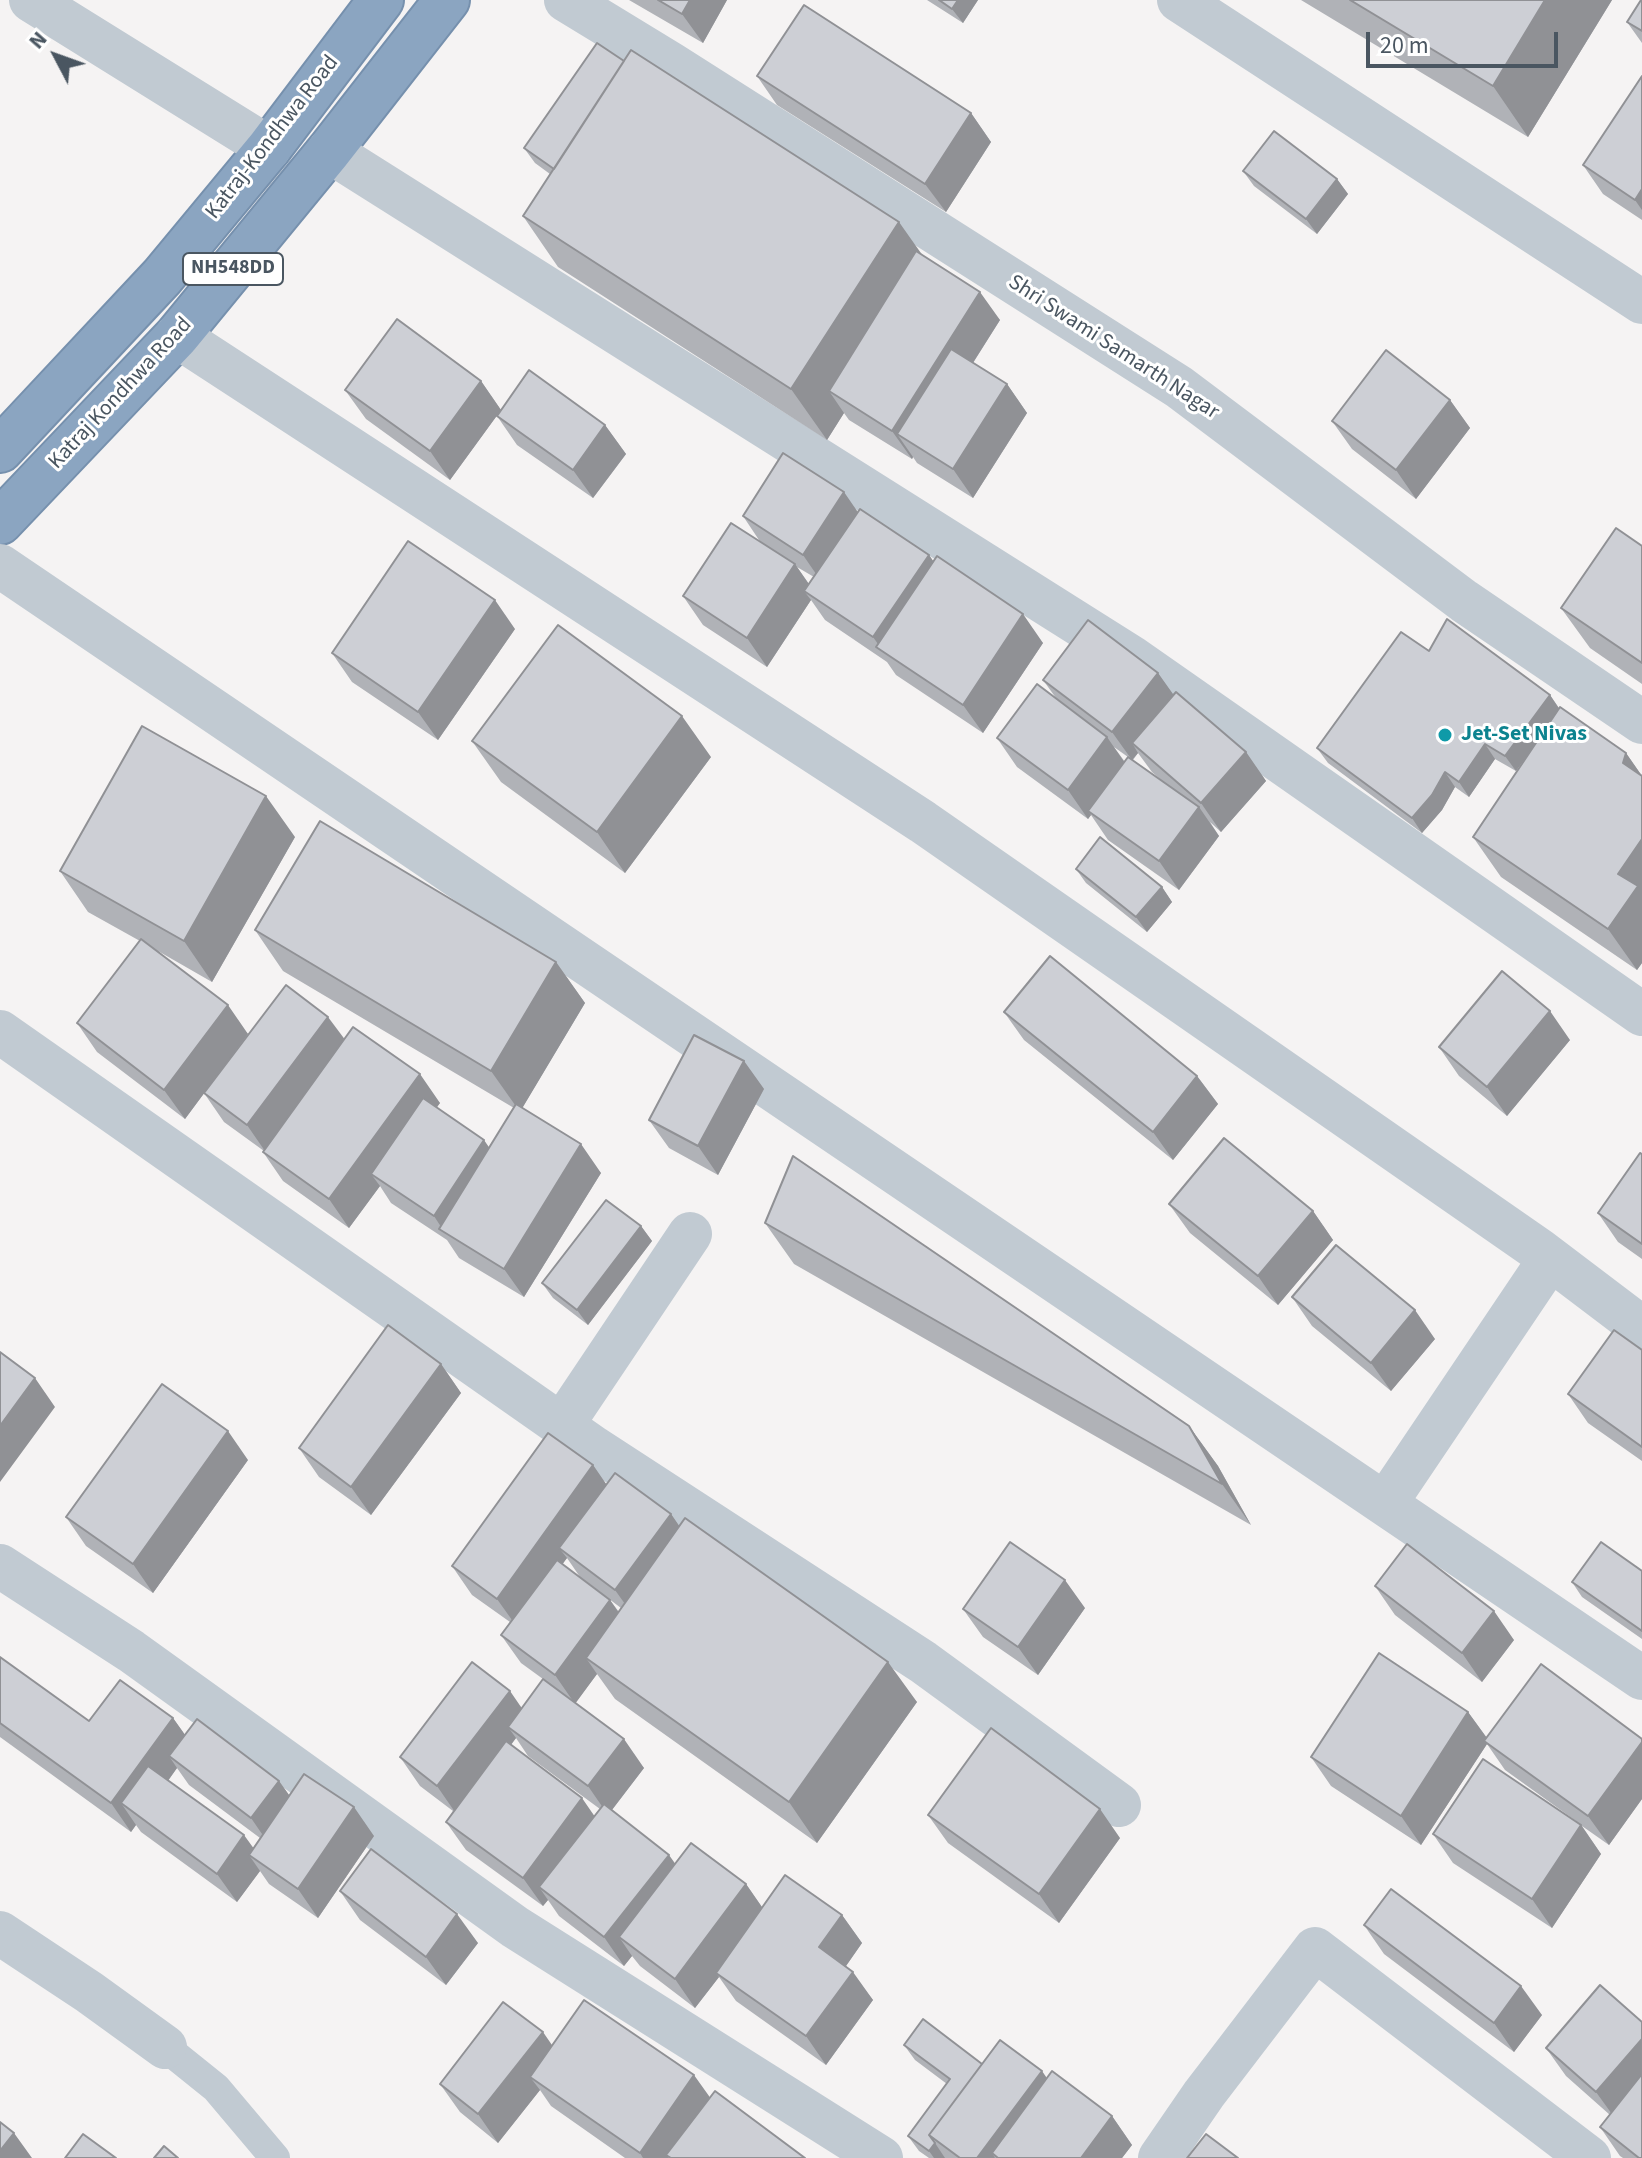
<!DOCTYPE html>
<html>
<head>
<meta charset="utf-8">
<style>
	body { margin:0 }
	#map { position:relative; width:1642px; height:2158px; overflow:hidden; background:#f5f3f3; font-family:"Source Sans 3",sans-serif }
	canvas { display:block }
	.north { position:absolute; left:16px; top:16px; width:80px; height:80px; -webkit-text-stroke:6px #fff; paint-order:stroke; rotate:311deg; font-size:22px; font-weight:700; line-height:32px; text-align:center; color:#4a5661 }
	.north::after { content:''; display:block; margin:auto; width:28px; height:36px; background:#4a5661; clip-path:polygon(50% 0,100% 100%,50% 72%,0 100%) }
	.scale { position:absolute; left:1366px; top:32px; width:192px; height:36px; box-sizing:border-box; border:4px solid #4a5661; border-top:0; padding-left:10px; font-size:24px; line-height:28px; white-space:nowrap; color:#4a5661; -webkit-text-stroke:6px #fff; paint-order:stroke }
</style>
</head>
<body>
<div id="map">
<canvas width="1642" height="2158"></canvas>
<div class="north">N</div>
<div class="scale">20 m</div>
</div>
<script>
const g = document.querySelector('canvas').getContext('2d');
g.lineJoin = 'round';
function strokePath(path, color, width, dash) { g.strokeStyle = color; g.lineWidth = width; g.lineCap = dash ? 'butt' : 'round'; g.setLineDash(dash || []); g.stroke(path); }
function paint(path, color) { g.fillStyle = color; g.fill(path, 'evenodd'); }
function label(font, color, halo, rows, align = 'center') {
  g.font = font + ' "Source Sans 3",sans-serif'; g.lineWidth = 6; g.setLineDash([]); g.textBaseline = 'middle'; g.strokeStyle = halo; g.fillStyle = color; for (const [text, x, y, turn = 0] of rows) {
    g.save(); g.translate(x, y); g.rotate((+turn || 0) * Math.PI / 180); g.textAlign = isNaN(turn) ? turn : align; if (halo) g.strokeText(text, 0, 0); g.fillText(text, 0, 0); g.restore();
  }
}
const highway = new Path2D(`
	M0,450L162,277L269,148L381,0
	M0,522L177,336L329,151L447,0`);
strokePath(highway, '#7690ad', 48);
strokePath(new Path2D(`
	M165,2047L216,2088L275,2158`), '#c1cad2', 30);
strokePath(new Path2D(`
	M31,0L269,148
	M566,0L671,64L1179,387L1464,601L1642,722
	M1179,0L1642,302
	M329,151L1131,657L1642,1014
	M177,336L923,822L1539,1250L1642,1328
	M0,566L1642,1678
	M0,1032L594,1448L923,1662L1119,1805
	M562,1425L690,1234
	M1385,1504L1550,1259
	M0,1566L131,1651L515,1927L881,2158
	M0,1933L89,1992L165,2047
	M1160,2158L1204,2094L1315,1949L1589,2158`), '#c1cad2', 44);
strokePath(highway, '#8ba5c1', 44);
paint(new Path2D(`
	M629,0H727L703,43Z
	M927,0H978L963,23Z
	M1301,0H1612L1528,137Z
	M1642,0V43L1627,22Z
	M624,61L922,255L1000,320L973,363L1007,384L1027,413L973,498L917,463L913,457L912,459L849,420L844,413L827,440L558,267L523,216L550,174L535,163L524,148Z
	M757,76L971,113L991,142L946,212L777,105Z
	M1642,76V220L1603,194L1583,165Z
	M1243,171L1337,179L1348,194L1317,234L1254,186Z
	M481,381L501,410L450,480L366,419L345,390Z
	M1450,400L1470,428L1416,499L1352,449L1332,421Z
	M497,416L605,425L626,454L593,498L517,445Z
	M858,512L929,555L933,561L1043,643L983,733L896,675L887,662L825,620L811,600L767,667L703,625L683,596L761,543L743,516ZM797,567L814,577L809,584Z
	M1642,546V684L1590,648L1561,608Z
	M1447,619L1550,695L1559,708L1560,707L1626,753L1642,776V963L1637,970L1501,877L1473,837L1526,757L1516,771L1495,759L1469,797L1455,787L1442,810L1422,833L1328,763L1317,748L1401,632L1429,651Z
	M515,629L438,740L352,682L332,653Z
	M1158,673L1173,695L1246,752L1266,781L1221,832L1210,822L1219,836L1179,890L1108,840L1091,815L1088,819L1017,767L997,738L1056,698L1043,680ZM1114,747L1128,757L1125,762ZM1138,753L1152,772L1161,780L1133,760Z
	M472,741L711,757L625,873L501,782Z
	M295,837L212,982L158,951L248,1034L185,1119L97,1052L77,1023L140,941L88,912L60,871Z
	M1076,869L1162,887L1172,902L1147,932L1086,883Z
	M255,930L556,962L585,1003L522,1108L601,1173L524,1297L459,1258L447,1240L391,1203L380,1186L349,1228L283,1181L263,1152L264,1151L224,1122L204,1093L344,1039L440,1103L436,1108L490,1148L514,1108L283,971Z
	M1004,1012L1197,1076L1218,1104L1173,1160L1024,1040Z
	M1570,1040L1507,1116L1459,1076L1439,1047Z
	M744,1061L764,1089L718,1175L669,1148L649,1120Z
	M1642,1154V1259L1618,1242L1598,1213Z
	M1169,1204L1313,1211L1333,1240L1278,1305L1190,1233Z
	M765,1223L1189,1426L1218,1466L1251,1525L794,1264Z
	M641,1226L652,1241L588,1325L553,1298L542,1283Z
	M1292,1297L1435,1339L1391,1391L1312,1326Z
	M1642,1350V1461L1588,1423L1568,1394Z
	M441,1364L461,1393L371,1515L319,1477L299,1448Z
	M248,1460L153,1593L86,1546L66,1517Z
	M593,1465L606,1484L671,1514L679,1526L917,1702L817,1843L615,1699L597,1674L575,1703L644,1768L612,1810L675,1864L746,1884L762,1907L842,1915L862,1943L846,1966L873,2000L826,2065L736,2001L719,1977L695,2008L640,1966L632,1956L624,1966L559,1916L548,1900L543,1906L466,1850L446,1822L453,1811L420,1786L400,1757L522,1708L543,1679L521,1663L501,1635L510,1622L472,1595L452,1566ZM567,1558L580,1577L621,1608L619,1612L610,1600L562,1564ZM516,1738L528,1756L600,1809L594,1816L511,1745Z
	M1642,1571V1639L1582,1597L1572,1582Z
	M1375,1586L1514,1640L1482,1682L1395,1615Z
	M1085,1608L1038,1675L983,1637L963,1609Z
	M0,1657L89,1721L173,1718L185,1735L279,1781L289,1795L374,1836L318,1918L269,1884L260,1871L237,1902L141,1832L136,1825L131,1832L0,1737ZM177,1768L189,1785L260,1838L253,1848L168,1781Z
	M1468,1712L1487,1738L1642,1739V1799L1609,1845L1582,1826L1601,1854L1552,1928L1453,1863L1433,1834L1576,1821L1505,1770L1487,1744L1421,1845L1331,1786L1311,1757Z
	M928,1815L1120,1838L1059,1923L948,1843Z
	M340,1891L478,1943L446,1985L360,1920Z
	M1364,1925L1542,2015L1514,2052L1384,1954Z
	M1600,1985L1642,2158H1623L1620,2156L1600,2127L1610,2115L1566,2076L1546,2048Z
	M904,2045L1047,2078L1112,2116L1132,2145L1122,2158H929L919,2151L908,2136L947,2084L915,2060Z
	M552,2046L710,2098L805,2158H625L551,2106L540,2090L498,2143L460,2112L440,2084Z`), '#b0b2b7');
paint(new Path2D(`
	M690,0H727L703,43L682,14Z
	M958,0H978L963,23L952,9Z
	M1545,0H1612L1528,137L1493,86Z
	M971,113L991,142L946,212L925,184Z
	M1337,179L1348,194L1317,234L1306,219Z
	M1642,189V210L1635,200Z
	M899,222L935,273L829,391L844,413L827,440L791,389Z
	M980,292L1000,320L919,448L897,434L913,457L912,459L892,431Z
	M481,381L501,410L450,480L430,451Z
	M1007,384L1027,413L973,498L953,469Z
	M1450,400L1470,428L1416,499L1396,470Z
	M605,425L626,454L593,498L573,470Z
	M844,492L864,521L823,584L803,555Z
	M929,555L949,584L883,651L873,637Z
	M795,564L815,593L804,591L811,600L767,667L747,638Z
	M495,600L515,629L438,740L418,712Z
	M1023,614L1043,643L983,733L963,705Z
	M1158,673L1178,701L1132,743L1138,753L1132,760L1112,732Z
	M1550,695L1560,710L1516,771L1505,756Z
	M682,716L711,757L625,873L597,832Z
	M1107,737L1127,766L1088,811L1091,815L1088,819L1068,790Z
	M1485,744L1495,759L1469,797L1459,782Z
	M1246,752L1266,781L1221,832L1201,803Z
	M1626,753L1642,776L1623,763Z
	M1445,772L1455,787L1442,810L1422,833L1412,818Z
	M266,796L295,837L212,982L184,941Z
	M1199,807L1219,836L1179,890L1159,861Z
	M1642,839V963L1637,970L1608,929L1618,874Z
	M1162,887L1172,902L1147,932L1136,917Z
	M556,962L585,1003L520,1112L491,1071Z
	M228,1005L248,1034L185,1119L164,1090Z
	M1550,1011L1570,1040L1507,1116L1487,1087Z
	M328,1017L349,1045L267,1154L247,1125Z
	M744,1061L764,1089L718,1175L698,1146Z
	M420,1074L440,1103L383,1182L371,1174L380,1186L349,1228L329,1199Z
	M1197,1076L1218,1104L1173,1160L1153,1132Z
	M484,1140L504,1169L445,1233L434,1216Z
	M581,1144L601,1173L524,1297L504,1269Z
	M1313,1211L1333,1240L1278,1305L1258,1276Z
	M641,1226L652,1241L588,1325L577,1310Z
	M1415,1310L1435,1339L1391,1391L1371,1363Z
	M441,1364L461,1393L371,1515L351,1487Z
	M35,1378L55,1407L0,1482V1426Z
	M1189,1426L1218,1466L1251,1525L1222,1484Z
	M228,1431L248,1460L153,1593L133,1564Z
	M593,1465L613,1494L559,1548L567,1558L517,1627L497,1599Z
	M671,1514L691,1543L635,1618L615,1590Z
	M1065,1580L1085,1608L1038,1675L1018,1647Z
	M610,1600L630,1629L586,1658L597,1674L575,1704L555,1675Z
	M1494,1611L1514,1640L1482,1682L1462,1653Z
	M888,1662L917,1702L817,1843L789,1802Z
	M510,1691L530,1720L508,1727L516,1738L457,1815L437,1786Z
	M1468,1712L1489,1741H1484L1487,1744L1421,1845L1401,1816Z
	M173,1718L193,1746L169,1756L177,1768L141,1818L121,1803L136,1825L131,1832L111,1803Z
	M624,1739L644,1768L608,1815L588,1786Z
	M1642,1742V1799L1609,1845L1588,1816Z
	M279,1781L299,1809L271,1847L251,1818Z
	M582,1798L602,1827L539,1887L548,1900L543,1906L523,1878Z
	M354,1807L374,1836L318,1918L298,1889Z
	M1100,1809L1120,1838L1059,1923L1039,1894Z
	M1581,1825L1601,1854L1552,1928L1532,1899Z
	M244,1835L265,1864L249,1855L260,1871L237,1902L217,1874Z
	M669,1855L689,1883L619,1937L632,1956L624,1966L604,1937Z
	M746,1884L766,1913L716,1973L719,1977L695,2008L675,1979Z
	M457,1914L478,1943L446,1985L426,1957Z
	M842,1915L862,1943L839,1976L819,1947Z
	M853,1972L873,2000L826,2065L806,2036Z
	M1521,1986L1542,2015L1514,2052L1494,2023Z
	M543,2032L563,2061L530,2077L540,2090L498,2143L478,2114Z
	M1642,2039V2091L1617,2121L1596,2092Z
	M1042,2071L1062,2100L992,2153L995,2158H977Z
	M694,2075L714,2103L666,2155L669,2158H643L640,2153Z
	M1112,2116L1132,2145L1122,2158H1081Z
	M14,2133L32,2158H0V2151Z
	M935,2143L945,2158H934L929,2151Z`), '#909195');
const building = new Path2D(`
	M658,0H690L682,14Z
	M939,0H958L952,9Z
	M1350,0H1545L1493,86Z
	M1641,0H1642V31L1627,22Z
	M804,5L971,113L925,184L757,76Z
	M597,43L624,61L554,169L524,148Z
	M631,50L899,222L791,389L523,216Z
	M1642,76V189L1635,200L1583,165Z
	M1274,131L1337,179L1306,219L1243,171Z
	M916,251L980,292L892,431L829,391Z
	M397,319L481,381L430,451L345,390Z
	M951,349L1007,384L953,469L897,434Z
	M1386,350L1450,400L1396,470L1332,421Z
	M529,370L605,425L573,470L497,416Z
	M783,453L844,492L803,555L743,516Z
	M860,509L929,555L873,637L804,591Z
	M731,523L795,564L747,638L683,596Z
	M1616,528L1642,546V663L1561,608Z
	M408,541L495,600L418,712L332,653Z
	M937,556L1023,614L963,705L876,647Z
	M1447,619L1550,695L1505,756L1485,744L1459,782L1445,772L1432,795L1412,818L1317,748L1401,632L1429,651Z
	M1088,620L1158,673L1112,732L1043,680Z
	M558,625L682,716L597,832L472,741Z
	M1037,684L1107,737L1068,790L997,738Z
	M1176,692L1246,752L1201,803L1132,743Z
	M1560,707L1626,753L1623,763L1642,776V839L1618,874L1638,886L1608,929L1473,837Z
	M142,726L266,796L184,941L60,871Z
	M1128,757L1199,807L1159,861L1088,811Z
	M320,821L556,962L491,1071L255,930Z
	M1100,837L1162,887L1136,917L1076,869Z
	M141,939L228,1005L164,1090L77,1023Z
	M1050,956L1197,1076L1153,1132L1004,1012Z
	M1502,971L1550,1011L1487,1087L1439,1047Z
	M286,985L328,1017L247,1125L204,1093Z
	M353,1027L420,1074L329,1199L263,1152Z
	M694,1035L744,1061L698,1146L649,1120Z
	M423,1098L484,1140L434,1216L371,1174Z
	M516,1104L581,1144L504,1269L439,1229Z
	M1224,1138L1313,1211L1258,1276L1169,1204Z
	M1640,1153L1642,1154V1244L1598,1213Z
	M793,1156L1189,1426L1222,1484L765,1223Z
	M606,1200L641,1226L577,1310L542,1283Z
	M1336,1245L1415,1310L1371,1363L1292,1297Z
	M388,1325L441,1364L351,1487L299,1448Z
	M1614,1330L1642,1350V1447L1568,1394Z
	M0,1352L35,1378L0,1426Z
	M162,1384L228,1431L133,1564L66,1517Z
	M548,1433L593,1465L497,1599L452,1566Z
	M615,1473L671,1514L615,1590L559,1548Z
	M685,1518L888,1662L789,1802L586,1658Z
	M1010,1542L1065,1580L1018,1647L963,1609Z
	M1601,1542L1642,1571V1631L1572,1582Z
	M1407,1544L1494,1611L1462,1653L1375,1586Z
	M557,1560L610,1600L555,1675L501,1635Z
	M1379,1653L1468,1712L1401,1816L1311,1757Z
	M0,1657L89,1721L120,1680L173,1718L111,1803L0,1723Z
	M472,1662L510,1691L437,1786L400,1757Z
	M1541,1664L1642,1739V1742L1588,1816L1484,1741Z
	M543,1679L624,1739L588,1786L508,1727Z
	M197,1719L279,1781L251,1818L169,1756Z
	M991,1728L1100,1809L1039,1894L928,1815Z
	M506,1741L582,1798L523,1878L446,1822Z
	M1483,1759L1581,1825L1532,1899L1433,1834Z
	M148,1766L244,1835L217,1874L121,1803Z
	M304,1774L354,1807L298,1889L249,1855Z
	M604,1804L669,1855L604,1937L539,1887Z
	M691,1843L746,1884L675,1979L619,1937Z
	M371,1849L457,1914L426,1957L340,1891Z
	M785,1875L842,1915L819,1947L853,1972L806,2036L716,1973Z
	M1391,1889L1521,1986L1494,2023L1364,1925Z
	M1600,1985L1642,2022V2039L1596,2092L1546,2048Z
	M584,2000L694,2075L640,2153L530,2077Z
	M503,2002L543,2032L478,2114L440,2084Z
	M923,2019L982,2064L929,2135L935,2143L929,2151L908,2136L950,2079L904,2045Z
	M1000,2040L1042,2071L977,2158H960L929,2135Z
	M1052,2071L1112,2116L1081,2158H998L992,2153Z
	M1642,2074V2158H1639L1600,2127Z
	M715,2091L805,2158H671L666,2155Z
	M0,2122L14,2133L0,2151Z
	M83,2134L116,2158H65Z
	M1206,2134L1238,2158H1187Z
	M164,2146L178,2158H154Z`);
paint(building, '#cdcfd5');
strokePath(building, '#909195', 2);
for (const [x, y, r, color] of [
	[1445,735,8,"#0f9aa8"]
]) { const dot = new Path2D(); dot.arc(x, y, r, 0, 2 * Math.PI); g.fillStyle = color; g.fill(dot); strokePath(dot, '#fff', 3); }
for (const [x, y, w] of [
	[233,269,100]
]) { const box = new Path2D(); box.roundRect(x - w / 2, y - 16, w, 32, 6); g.fillStyle = '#fff'; g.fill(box); strokePath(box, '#4a5661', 2); }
label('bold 20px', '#4a5661', null, [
	["NH548DD",233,269]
]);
label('22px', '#4a5661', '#fff', [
	["Katraj-Kondhwa Road",273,138,-52],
	["Shri Swami Samarth Nagar",1113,348,33],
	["Katraj Kondhwa Road",121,394,-47]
]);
label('bold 22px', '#0d838f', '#fff', [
	["Jet-Set Nivas",1461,735]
], 'left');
</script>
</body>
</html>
